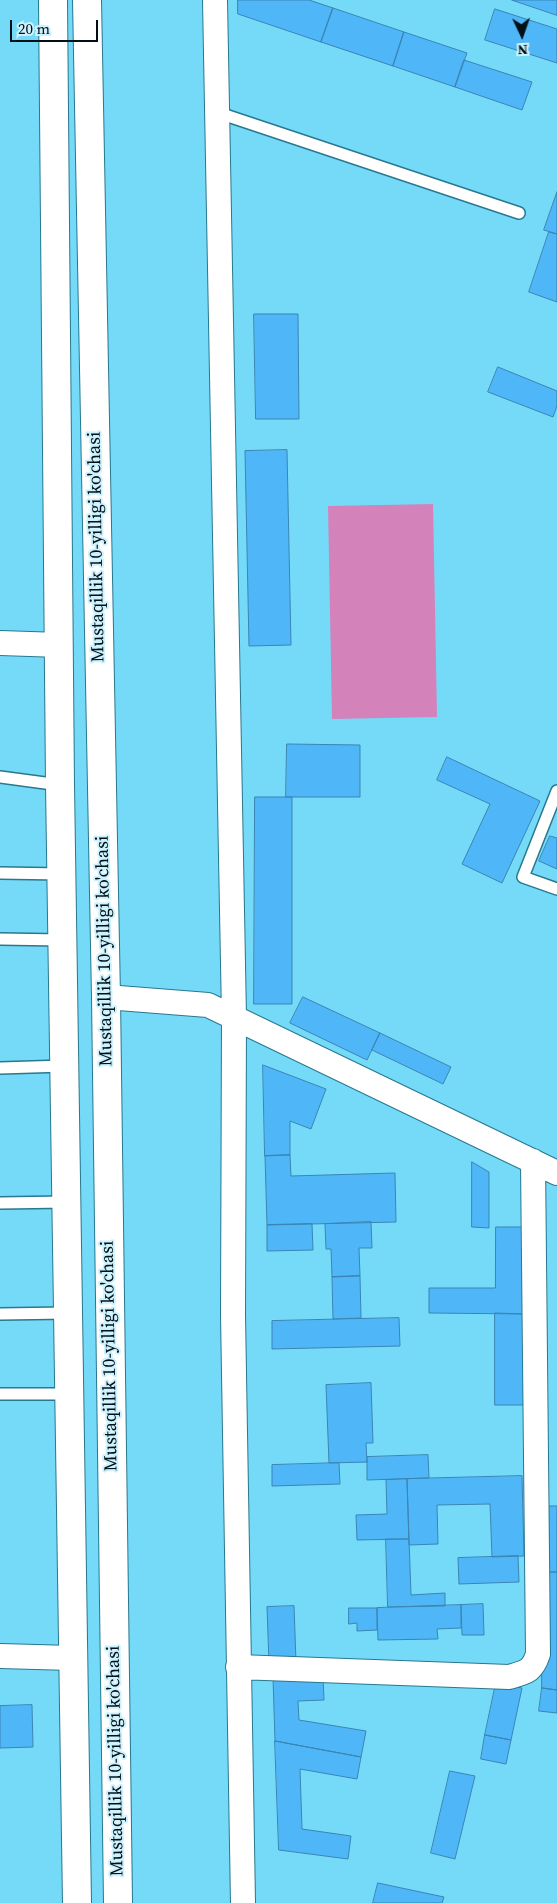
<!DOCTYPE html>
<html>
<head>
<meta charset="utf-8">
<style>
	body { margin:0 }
	#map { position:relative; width:557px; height:1903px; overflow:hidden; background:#75daf8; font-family:"Source Serif 4",serif }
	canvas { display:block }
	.north { position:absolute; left:497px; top:10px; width:50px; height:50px; -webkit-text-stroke:4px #cdf2fe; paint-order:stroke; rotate:177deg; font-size:14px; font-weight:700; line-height:20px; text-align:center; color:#001016 }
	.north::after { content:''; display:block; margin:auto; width:18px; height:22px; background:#001016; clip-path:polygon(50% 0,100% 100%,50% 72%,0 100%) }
	.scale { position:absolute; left:10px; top:20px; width:88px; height:22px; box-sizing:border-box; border:2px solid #001016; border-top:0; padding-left:6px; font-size:15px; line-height:18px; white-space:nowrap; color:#001016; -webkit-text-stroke:4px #cdf2fe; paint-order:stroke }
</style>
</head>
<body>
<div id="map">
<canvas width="557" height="1903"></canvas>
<div class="north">N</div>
<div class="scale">20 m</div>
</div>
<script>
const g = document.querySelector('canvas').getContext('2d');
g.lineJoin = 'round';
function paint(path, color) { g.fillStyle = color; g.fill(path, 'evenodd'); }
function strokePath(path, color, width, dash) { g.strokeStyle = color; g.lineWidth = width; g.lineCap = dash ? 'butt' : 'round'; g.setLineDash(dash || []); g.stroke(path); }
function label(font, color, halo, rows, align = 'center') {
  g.font = font + ' "Source Serif 4",serif'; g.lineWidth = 4; g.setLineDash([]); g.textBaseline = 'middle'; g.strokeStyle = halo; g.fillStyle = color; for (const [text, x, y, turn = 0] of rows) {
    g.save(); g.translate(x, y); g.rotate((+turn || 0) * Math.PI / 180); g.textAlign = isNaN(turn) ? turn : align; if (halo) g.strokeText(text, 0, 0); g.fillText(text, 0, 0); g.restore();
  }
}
paint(new Path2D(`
	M433,504L437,717L332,719L328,506Z`), '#d482ba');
const building = new Path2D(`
	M238,0H309L333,8L321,42L238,14Z
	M512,0H557V15Z
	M333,8L404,32L393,66L321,42Z
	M495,9L557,29V63L485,40Z
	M404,32L467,53L455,87L393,66Z
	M464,60L532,82L522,110L455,87Z
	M557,192V234L544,230Z
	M549,232L557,234V302L529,292Z
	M254,314H298L299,419H256Z
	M498,367L557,391V406L553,417L488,392Z
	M287,450L291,645L249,646L245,451Z
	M287,744L360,745V797H286Z
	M447,757L540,801L502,883L462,864L490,804L437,780Z
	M255,797H292V1004H254Z
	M550,836L557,838V869L539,861Z
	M303,997L380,1033L367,1060L290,1023Z
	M380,1033L451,1067L443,1084L372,1050Z
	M263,1065L326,1089L311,1129L290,1121V1155L265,1156Z
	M290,1155L291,1176L395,1173L396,1222L267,1225L265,1156Z
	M472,1162L489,1172V1228L472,1227Z
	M371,1222L372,1248H359L360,1276L332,1277L331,1249H326L325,1224Z
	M312,1224L313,1250L267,1251V1225Z
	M496,1227H527V1314L429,1313V1288H495Z
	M360,1276L361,1318L333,1319L332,1277Z
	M495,1313L527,1314V1405H495Z
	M399,1318L400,1346L272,1349V1321Z
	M371,1383L373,1443H366L367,1462L329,1463L326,1385Z
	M428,1455L429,1478L367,1480V1457Z
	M339,1463L340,1484L272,1486V1465Z
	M522,1476L524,1556L492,1557L490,1504L437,1505L438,1544L409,1545L407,1479Z
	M407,1479L409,1539L357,1540L356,1515L387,1514L386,1480Z
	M549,1506H557V1572H549Z
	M386,1539H409L411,1595L445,1593V1606L388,1607Z
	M518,1556L519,1582L459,1584L458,1558Z
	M542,1572H557V1690L542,1688Z
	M483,1604L484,1635H462L461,1605Z
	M461,1605V1628L437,1629L438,1639L378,1640L377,1608Z
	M294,1606L296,1662L269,1663L267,1607Z
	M349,1608H377V1630L357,1631V1623L349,1624Z
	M323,1676L324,1700L298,1701L299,1720L366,1731L361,1757L275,1741L273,1678Z
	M496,1683L522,1688L511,1740L485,1735Z
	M542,1688L557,1690V1713L539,1711Z
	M32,1705L33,1747L0,1748V1706Z
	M485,1735L511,1740L506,1764L481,1759Z
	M275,1741L361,1757L357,1779L300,1769L302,1829L351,1836L348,1859L279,1850Z
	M450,1771L475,1776L455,1859L431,1853Z
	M378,1883L444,1897L442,1903H373Z`);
paint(building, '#4fb7f7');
strokePath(building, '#3a85b4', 1);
const lane = new Path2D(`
	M216,112L519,213
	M0,777L60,785
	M557,791L523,877L557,889
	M0,873L62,874
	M0,939L62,940
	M0,1068L64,1066
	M0,1203L66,1202
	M0,1314L67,1313
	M0,1394H68`);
const street = new Path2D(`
	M215,0L234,1017L233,1315L243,1903
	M0,643L60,645
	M106,997L208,1005L557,1173
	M0,1656L72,1658
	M238,1667L509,1677C526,1672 532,1672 538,1654L533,1161`);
const secondary = new Path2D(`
	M53,0L60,785L77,1903
	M87,0L106,997L118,1903`);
strokePath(lane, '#28788e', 14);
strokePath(street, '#28788e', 26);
strokePath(secondary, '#28788e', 30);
strokePath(lane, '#fff', 11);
strokePath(street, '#fff', 24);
strokePath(secondary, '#fff', 28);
label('18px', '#001016', '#cdf2fe', [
	["Mustaqillik 10-yilligi ko'chasi",97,547,-91],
	["Mustaqillik 10-yilligi ko'chasi",105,951,-91],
	["Mustaqillik 10-yilligi ko'chasi",110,1356,-91],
	["Mustaqillik 10-yilligi ko'chasi",116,1761,-91]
]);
</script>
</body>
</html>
